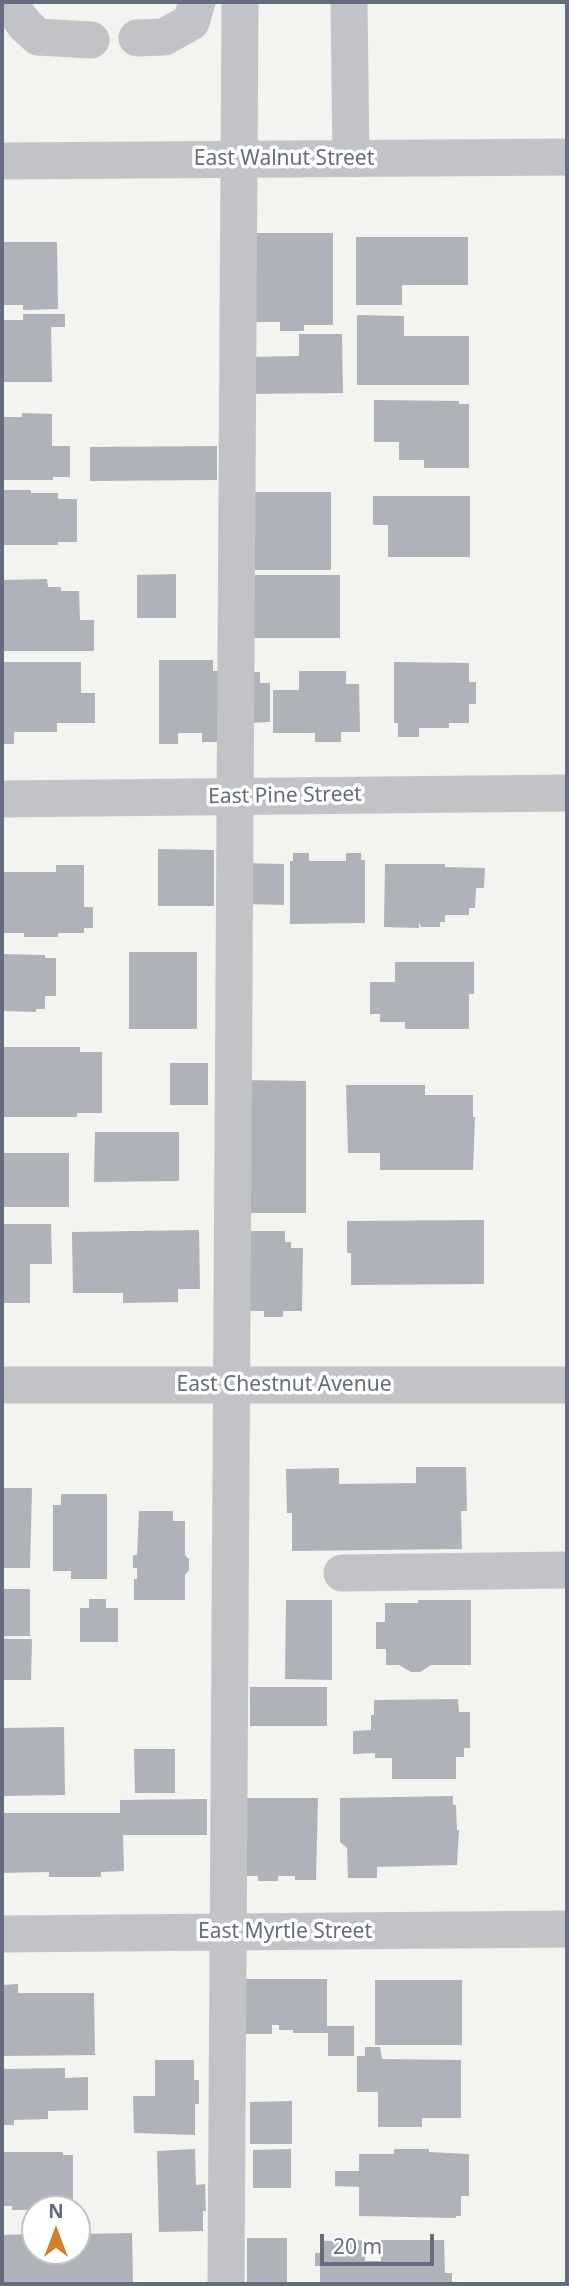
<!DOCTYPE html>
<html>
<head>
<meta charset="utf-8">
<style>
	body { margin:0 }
	#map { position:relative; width:569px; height:2286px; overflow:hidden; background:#f3f4f0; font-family:"Noto Sans",sans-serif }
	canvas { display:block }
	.frame { position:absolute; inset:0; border:4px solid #656c7e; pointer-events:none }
	.north { position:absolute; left:21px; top:2195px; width:70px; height:70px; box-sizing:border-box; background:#fff; border:2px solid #c1c4cb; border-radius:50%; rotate:0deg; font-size:19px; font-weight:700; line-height:28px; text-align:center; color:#656c7e }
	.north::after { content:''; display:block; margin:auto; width:24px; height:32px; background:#d38130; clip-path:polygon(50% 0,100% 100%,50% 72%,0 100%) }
	.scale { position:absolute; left:320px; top:2234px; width:114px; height:32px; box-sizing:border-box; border:4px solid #656c7e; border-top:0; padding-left:9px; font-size:21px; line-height:24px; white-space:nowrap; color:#656c7e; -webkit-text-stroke:5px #fff; paint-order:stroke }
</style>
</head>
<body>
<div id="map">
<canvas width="569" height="2286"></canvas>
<div class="frame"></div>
<div class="north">N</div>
<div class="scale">20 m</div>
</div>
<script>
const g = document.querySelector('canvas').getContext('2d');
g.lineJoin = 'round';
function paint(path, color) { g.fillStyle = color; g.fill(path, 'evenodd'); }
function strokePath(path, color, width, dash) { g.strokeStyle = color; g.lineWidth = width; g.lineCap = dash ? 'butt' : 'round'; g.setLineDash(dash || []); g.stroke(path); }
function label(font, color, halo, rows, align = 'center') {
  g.font = font + ' "Noto Sans",sans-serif'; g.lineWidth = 7; g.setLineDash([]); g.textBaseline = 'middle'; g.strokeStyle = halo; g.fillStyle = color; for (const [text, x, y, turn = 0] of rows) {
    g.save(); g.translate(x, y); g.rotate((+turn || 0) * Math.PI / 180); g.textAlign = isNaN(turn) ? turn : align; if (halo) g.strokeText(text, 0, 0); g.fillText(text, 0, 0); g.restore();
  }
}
paint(new Path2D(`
	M252,233H333V325H304V331H280V322H252Z
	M356,237H468V285H402V305H356Z
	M2,242H57L58,309L23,310V305H2Z
	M23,314H65V327H51L52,382H2V320H23Z
	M357,315L404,316V336H469V385H357Z
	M299,334H342L343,393L248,394L247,357L299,356Z
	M374,400L459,401V404H469V468H424V460H399V442H374Z
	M22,413L52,414V446H70V477H53V480H2V417H22Z
	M217,446V480L90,481V447Z
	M2,490H31V493H58V499H77V542H58V545H2Z
	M249,492H331V570H250Z
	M373,496H470V557H388V525H373Z
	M176,574V618H137V575Z
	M252,575H340V638H252Z
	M47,579L48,587H61V591H79L80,620H94V651H2V580Z
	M159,660H213V671H219V742H202V733H178V744H159Z
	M2,662H81V693H95V723H57V732H14V744H2Z
	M394,662L469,663V682H476V704H469V723H449V728H419V737H398V723H394Z
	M299,671H346V684H359L360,732H341V742H315V733H273V690H299Z
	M247,672H260V683H270V722L248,723Z
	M158,849L214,850V906H158Z
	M293,853H309V861H346V853H361V860H365V923L290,924V861H293Z
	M245,863L284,864V905L245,904Z
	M385,864H445V867L485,868L484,888H476L475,908H469V915H445V922H440V927H421L419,922V928L384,927Z
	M56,865H84V907H93V928H84V933H58V937H24V933H2V872H56Z
	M129,952H197V1029H129Z
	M2,954L45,955V958H56V996H45V1009H36V1012L5,1011L2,1009Z
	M395,962H474V994H469V1029H405V1022H380V1014H370V982H395Z
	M2,1047H80V1052H102V1113H77V1117H2Z
	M170,1063H208V1105H170Z
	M242,1080L306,1081V1213H242Z
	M346,1085H425V1095H473V1117H475L473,1170H380V1153H348Z
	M95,1132H179V1181L94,1182Z
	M2,1153H69V1207H2Z
	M484,1220V1284L351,1285V1253H347V1221Z
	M2,1224H51L52,1264H30V1303H2Z
	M199,1230L200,1289H178V1302L123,1303V1293H73L72,1232Z
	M244,1231H285V1242H291V1248H303L302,1311H283V1317H264V1311H243Z
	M416,1467H466L467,1511H461L462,1549L292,1551V1513H287L286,1469L339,1468V1484L416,1483Z
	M2,1488H32L30,1568H2Z
	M61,1494H107V1579H71V1571H53V1505H61Z
	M139,1511H173V1521H185V1555L189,1559V1570L185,1575V1600H134V1579H137V1568H133V1555H137Z
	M2,1589H30V1636H2Z
	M89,1599H106V1608H118V1642H80V1608H89Z
	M286,1600H332V1680L285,1679Z
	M418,1600H471V1665H431L420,1672H411L399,1665H386V1649H376V1622H385V1603H418Z
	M2,1639H32L31,1680H2Z
	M250,1687H327V1726H250Z
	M458,1699L459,1712H470V1748H464V1757H456V1779H392V1758H375V1753L353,1754V1731L371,1730V1715H374V1700Z
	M64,1727L65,1795L2,1796V1728Z
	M134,1749H175V1793H135Z
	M453,1796V1805H456L457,1830H459L457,1865L377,1867V1878H348L347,1848L340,1842V1798Z
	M246,1798H318L316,1880H295V1876H278V1881H258V1876H243Z
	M207,1799V1835H123L124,1871L101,1872V1877H49V1872L2,1873V1813H120V1800Z
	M244,1979H327V2026H354V2056H328V2033H293V2030H279V2025H272V2034H244Z
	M375,1980H462V2045H375Z
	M18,1984V1993H94L95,2055L2,2056V1985Z
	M365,2047H380L382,2059L461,2060V2118H422V2127H378V2092H357V2056H365Z
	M155,2060H194V2080H199V2104H195V2135L134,2133L133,2096H155Z
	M65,2068V2078L88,2077V2110L48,2111V2119L14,2120V2125H2V2069Z
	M292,2101V2144H250V2102Z
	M195,2149L196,2185L205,2184L206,2211H203V2231L159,2232L157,2151Z
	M291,2149V2188H253V2150Z
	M394,2149H429V2152L469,2154V2196H461V2216H456V2218L359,2216V2187L335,2186V2171H359V2154H394Z
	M2,2152H63V2155H73V2203L37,2205L35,2210H12V2206H2Z
	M132,2233L133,2284H2V2235L35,2234V2251H77V2234Z
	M247,2238H287V2284H247Z
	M365,2240V2261H381V2240H444L445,2273H452V2284H320V2266H315V2253H322L321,2241Z`), '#afb2b8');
strokePath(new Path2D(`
	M11,2L12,8L25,25L38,37L91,40
	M349,3L351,158
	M137,38L164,37L191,22L197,2
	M2,161L567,157
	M2,799L567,793
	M2,1385H567
	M342,1573L567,1570
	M2,1934L567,1929
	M226,2284L240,2`), '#c2c3c7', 37);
label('21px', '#656c7e', '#fff', [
	["East Walnut Street",284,159],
	["East Pine Street",285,796,-1],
	["East Chestnut Avenue",284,1385],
	["East Myrtle Street",285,1932]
]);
</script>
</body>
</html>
